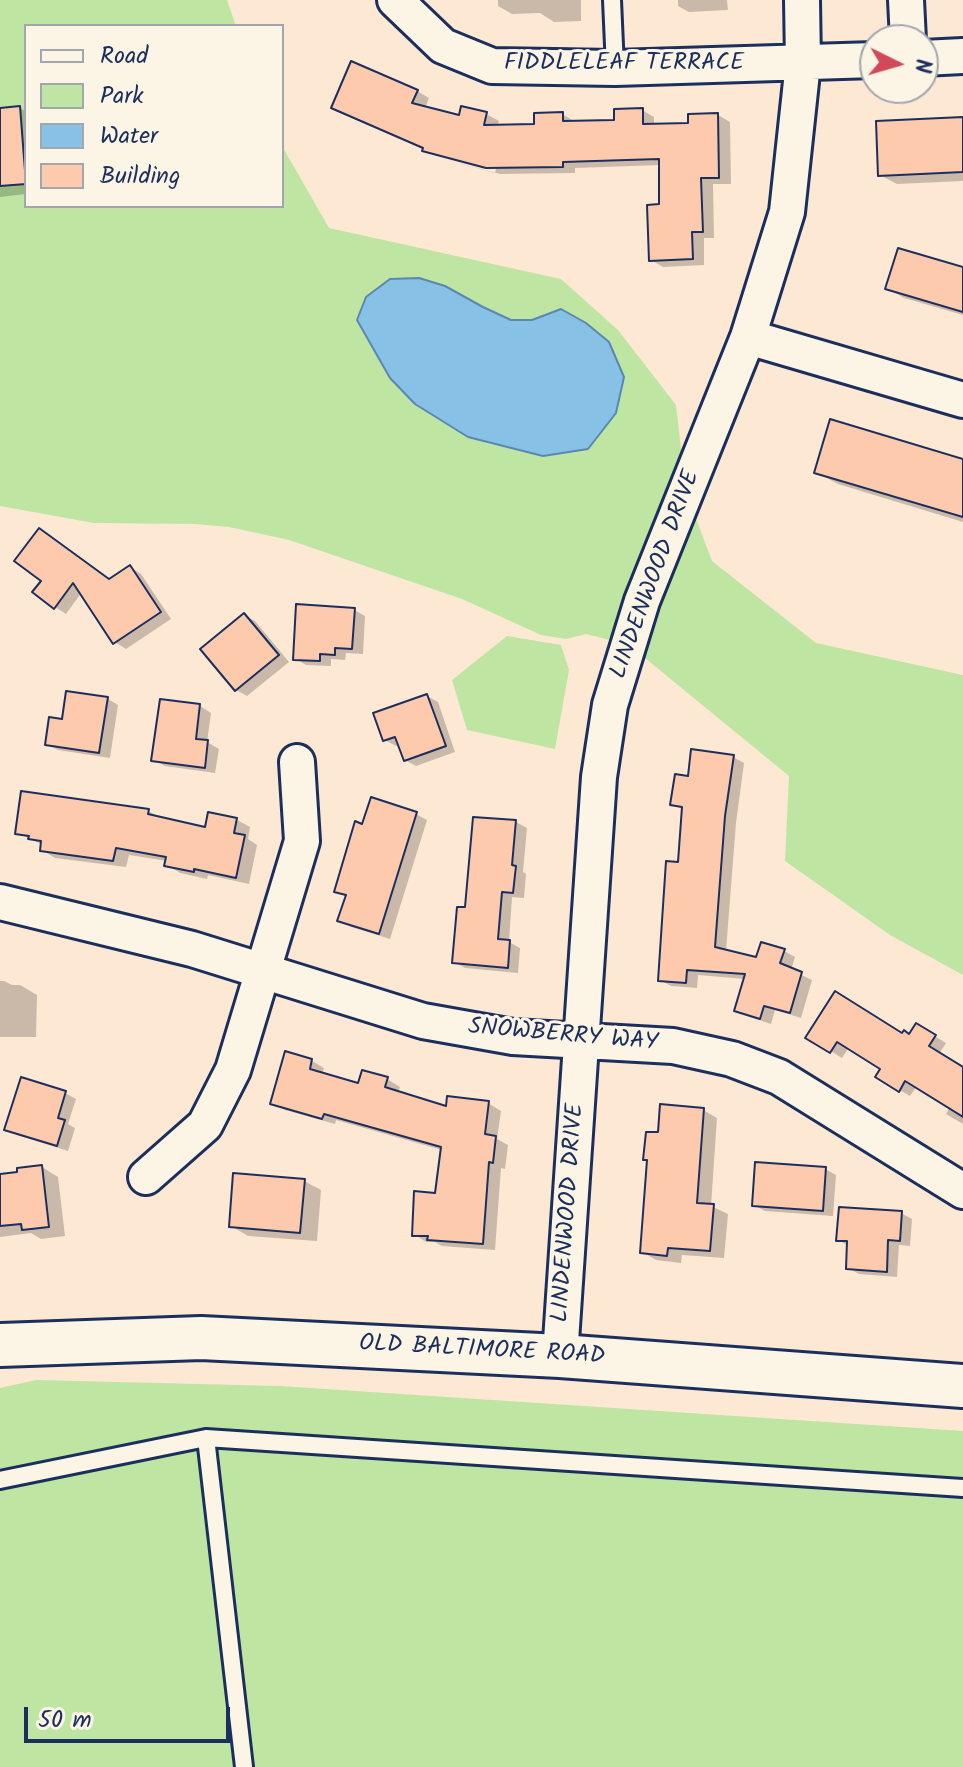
<!DOCTYPE html>
<html>
<head>
<meta charset="utf-8">
<style>
	body { margin:0 }
	#map { position:relative; width:963px; height:1767px; overflow:hidden; background:#fde8d4; font-family:Kalam,sans-serif }
	canvas { display:block }
	.legend { position:absolute; left:24px; top:24px; width:260px; height:184px; box-sizing:border-box; background:#fcf5e5; border:2px solid #a2a6af; margin:0; padding:10px 14px; list-style:none; font-size:24px; color:#1b2f5e }
	.legend li { display:flex; align-items:center; gap:16px; height:40px }
	.legend b { width:40px; border:2px solid #a2a6af }
	.north { position:absolute; left:859px; top:24px; width:80px; height:80px; box-sizing:border-box; background:#fcf5e5; border:2px solid #a2a6af; border-radius:50%; rotate:95deg; font-size:22px; font-weight:700; line-height:32px; text-align:center; color:#1b2f5e }
	.north::after { content:''; display:block; margin:auto; width:28px; height:36px; background:#d1495b; clip-path:polygon(50% 0,100% 100%,50% 72%,0 100%) }
	.scale { position:absolute; left:24px; top:1707px; width:206px; height:36px; box-sizing:border-box; border:4px solid #1b2f5e; border-top:0; padding-left:10px; font-size:24px; line-height:28px; white-space:nowrap; color:#1b2f5e; -webkit-text-stroke:6px #fcf5e5; paint-order:stroke }
</style>
</head>
<body>
<div id="map">
<canvas width="963" height="1767"></canvas>
<ul class="legend">
<li><b style="height:10px;background:#fcf5e5"></b>Road</li>
<li><b style="height:22px;background:#bee6a2"></b>Park</li>
<li><b style="height:22px;background:#87c1e6"></b>Water</li>
<li><b style="height:22px;background:#fecaae"></b>Building</li>
</ul>
<div class="north">N</div>
<div class="scale">50 m</div>
</div>
<script>
const g = document.querySelector('canvas').getContext('2d');
g.lineJoin = 'round';
function paint(path, color) { g.fillStyle = color; g.fill(path, 'evenodd'); }
function strokePath(path, color, width, dash) { g.strokeStyle = color; g.lineWidth = width; g.lineCap = dash ? 'butt' : 'round'; g.setLineDash(dash || []); g.stroke(path); }
function label(font, color, halo, rows, align = 'center') {
  g.font = font + ' Kalam,sans-serif'; g.lineWidth = 6; g.setLineDash([]); g.textBaseline = 'middle'; g.strokeStyle = halo; g.fillStyle = color; for (const [text, x, y, turn = 0] of rows) {
    g.save(); g.translate(x, y); g.rotate((+turn || 0) * Math.PI / 180); g.textAlign = isNaN(turn) ? turn : align; if (halo) g.strokeText(text, 0, 0); g.fillText(text, 0, 0); g.restore();
  }
}
paint(new Path2D(`
	M0,0H227L236,26H26V206H282V146L329,228L561,279L618,330L676,405L686,492L712,561L816,643L963,675V975L890,935L785,861L789,776L629,645L586,634L566,639L541,635L462,599L289,540L229,527L195,524L94,523L0,506Z
	M507,636L561,645L569,670L555,749L467,730L452,680Z
	M36,1380L280,1386L963,1431V1767H0V1388Z`), '#bee6a2');
const water = new Path2D(`
	M419,278L445,286L483,307L511,320H532L561,309L586,323L609,342L624,377L616,413L588,449L543,456L468,437L415,404L390,378L357,320L366,297L390,279Z`);
paint(water, '#87c1e6');
strokePath(water, '#5c87b0', 2);
paint(new Path2D(`
	M498,0H581V21L554,22L540,13L512,14L498,6Z
	M678,0H727L728,10L689,12L678,6Z
	M417,91L429,98L425,108L460,117L463,108L486,114L499,121L497,126H536L562,114L574,121L616,122L642,110L654,117V126L690,125L718,115L730,122L731,184H713L714,238H704V265L663,267L651,260L661,206V165L575,168V173L500,174L437,157L495,173L496,169L425,150L333,108Z
	M20,108L26,112V194L0,197V110Z
	M963,119V181L897,184L880,175Z
	M963,269V315L904,298L887,288Z
	M963,462V522L838,484L816,472Z
	M40,530L110,581L130,567L141,574L171,619L126,649L115,642L82,592L66,614L55,607L43,581Z
	M354,610L365,616L363,654L346,653L345,660L331,659V666L306,665L295,658Z
	M244,615L255,621L289,662L247,696L236,690L203,650Z
	M427,696L438,702L455,752L416,766L405,760L400,745L396,746L385,740Z
	M108,699L118,705L110,758L58,750L47,744L63,721Z
	M162,701L200,706L211,713L207,742L219,749L215,773L165,766L154,760Z
	M733,757L744,763L736,823L726,951L758,960L784,951L795,957L791,970L812,980L801,1018L775,1010L771,1024L747,1016L736,1010L745,979L698,975L697,988L671,986L660,980L680,864L684,810L673,804L689,778Z
	M148,811L161,818L207,829L210,814L237,820L250,827L248,839L257,845L249,884L208,875L207,879L180,873L167,865V861L129,855L126,867L55,858L42,850L43,845L18,833Z
	M416,814L427,820L390,939L351,927L340,920L347,897L337,891L364,826Z
	M516,822L527,828L523,872L526,874L524,898L512,897L509,942L520,948L518,973L465,968L454,962L467,909Z
	M0,981H4L12,985H20L37,995L36,1037H0Z
	M928,1032L946,1043L939,1054L963,1069V1124L946,1114L950,1107L917,1086L910,1096L877,1077L883,1068L849,1047L842,1058L808,1037L910,1036Z
	M287,1053L312,1061L324,1068L322,1075L360,1086L387,1079L400,1087L398,1093L448,1109L488,1103L501,1111L497,1139L508,1145L505,1169L501,1168L495,1250L442,1246L435,1242H426L414,1234L437,1195L442,1150L336,1120L335,1124L285,1110L272,1103Z
	M65,1093L76,1099L68,1124L75,1128L68,1151L17,1135L7,1129Z
	M703,1110L717,1118L711,1206L728,1214L724,1258L682,1255L681,1263L656,1260L642,1252L660,1134Z
	M42,1167L58,1177L65,1236L41,1239L31,1233L0,1237V1176Z
	M825,1169L836,1175L833,1216L765,1211L754,1205Z
	M304,1181L321,1190L317,1241L248,1236L231,1226Z
	M901,1213L912,1219L910,1246L899,1245L897,1277L859,1274L848,1268L849,1246L838,1240Z`), '#0003');
const building = new Path2D(`
	M351,61L418,90L412,103L459,115L461,106L487,112L484,125L534,124V113L563,112V121L614,120V109L643,108V124L688,123V114L718,113L719,178H701L703,232H692L693,259L649,261L647,205L659,204V159L563,162V167L486,168L422,151L423,148L331,108Z
	M20,106L26,184L0,186V108Z
	M963,117V172L878,176L876,121Z
	M898,248L963,267V312L885,289Z
	M830,419L963,459V517L814,473Z
	M39,528L109,579L130,565L161,612L113,644L73,583L54,609L32,592L41,581L14,561Z
	M296,604L355,608L352,649L335,648V655L320,654V661L293,660Z
	M244,613L279,655L235,691L200,649Z
	M66,691L108,697L99,753L45,745L49,717L62,719Z
	M427,694L446,746L404,761L395,737L383,741L373,713Z
	M160,699L200,704L196,739L208,740L205,768L151,761Z
	M691,749L734,755L725,816L715,947L756,957L761,942L785,949L780,963L802,972L790,1013L764,1006L760,1019L734,1011L745,974L687,970L686,983L658,981L666,861L678,862L682,807L670,805L675,774L688,776Z
	M21,791L149,809L148,814L205,827L208,812L237,818L234,833L245,835L236,878L194,869V872L164,866L166,857L116,848L113,861L40,851L41,841L28,839L29,836L15,834Z
	M371,797L417,812L379,934L337,921L346,895L334,892L355,821L362,824Z
	M473,817L516,820L512,865L516,866L513,893L502,892L498,939L510,940L508,968L452,963L457,907H465Z
	M835,991L902,1033L904,1030L909,1034L916,1023L936,1035L929,1046L963,1067V1117L905,1081L899,1092L875,1077L880,1069L837,1042L830,1053L805,1038Z
	M285,1051L312,1059L310,1069L358,1083L362,1070L388,1077L385,1087L446,1106L447,1096L489,1101L485,1134L496,1136L493,1163L489,1162L483,1244L427,1240L428,1236H412L414,1191L435,1193L441,1147L324,1114L322,1119L270,1104Z
	M21,1077L66,1091L58,1118L65,1120L57,1146L4,1130Z
	M660,1104L704,1108L697,1203L714,1204L710,1251L668,1248L667,1256L640,1253L647,1160H643L646,1132H658Z
	M755,1162L826,1167L823,1211L752,1206Z
	M42,1165L49,1227L22,1230L21,1224L0,1226V1174L17,1172V1168Z
	M233,1173L305,1179L300,1233L229,1227Z
	M839,1207L902,1211L900,1241L888,1240L887,1272L846,1269L847,1241H836Z`);
paint(building, '#fecaae');
strokePath(building, '#1b2f5e', 2);
const service = new Path2D(`
	M612,0L615,68
	M206,1438L244,1767
	M0,1480L206,1438L963,1488`);
const minor = new Path2D(`
	M395,0L443,46L492,66L615,68L875,60
	M906,0L908,40
	M923,58L963,56
	M748,337L963,400
	M0,902L192,949L423,1021L513,1037L673,1046L732,1059L779,1077L963,1191
	M146,1177L205,1125L233,1070L302,841L297,762
	M560,1356L599,777L610,705L642,601L748,337L787,212L803,63L802,0`);
const tertiary = new Path2D(`
	M0,1345L201,1338L560,1356L963,1386`);
strokePath(service, '#1b2f5e', 22);
strokePath(minor, '#1b2f5e', 40);
strokePath(tertiary, '#1b2f5e', 48);
strokePath(service, '#fcf5e5', 16);
strokePath(minor, '#fcf5e5', 34);
strokePath(tertiary, '#fcf5e5', 42);
label('24px', '#1b2f5e', '#fcf5e5', [
	["FIDDLELEAF TERRACE",624,65],
	["LINDENWOOD DRIVE",657,575,-70],
	["SNOWBERRY WAY",563,1037,5],
	["LINDENWOOD DRIVE",570,1213,-86],
	["OLD BALTIMORE ROAD",482,1352,3]
]);
</script>
</body>
</html>
